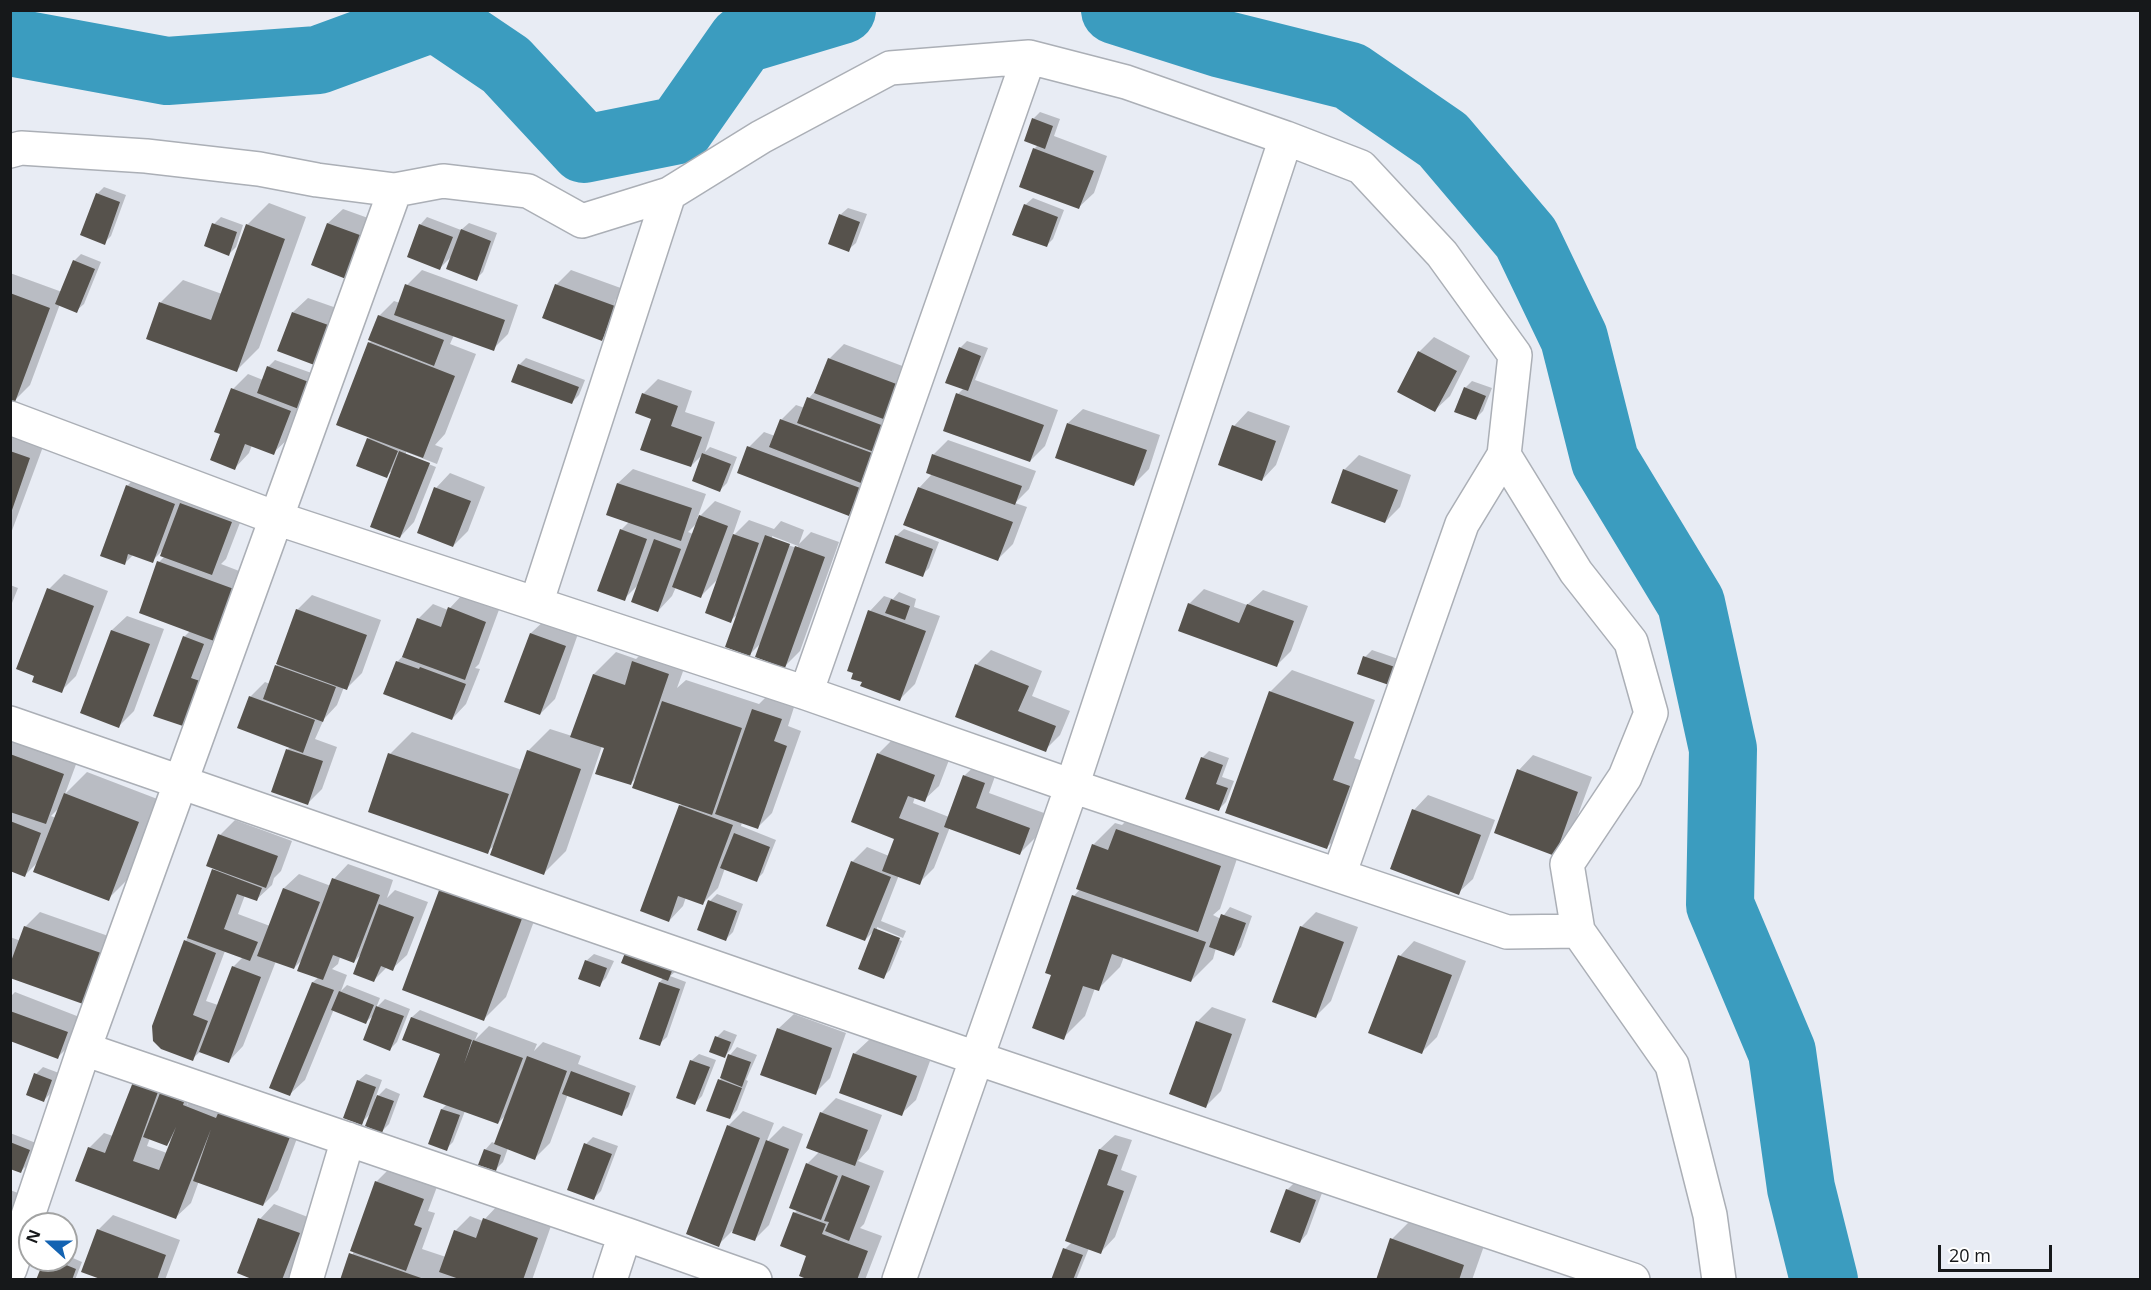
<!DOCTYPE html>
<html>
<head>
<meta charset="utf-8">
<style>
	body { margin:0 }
	#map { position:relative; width:2151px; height:1290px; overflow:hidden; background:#e8ecf4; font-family:"Open Sans",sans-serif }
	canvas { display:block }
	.frame { position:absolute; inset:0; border:12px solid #16181a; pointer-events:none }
	.north { position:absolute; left:18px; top:1212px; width:60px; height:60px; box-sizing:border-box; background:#fff; border:2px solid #a2a3a3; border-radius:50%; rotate:291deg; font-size:16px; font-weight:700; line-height:24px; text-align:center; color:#16181a }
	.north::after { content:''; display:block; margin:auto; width:21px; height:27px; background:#1363b2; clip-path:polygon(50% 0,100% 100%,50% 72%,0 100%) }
	.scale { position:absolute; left:1938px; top:1245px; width:114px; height:27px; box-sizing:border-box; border:3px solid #16181a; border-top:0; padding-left:8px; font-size:18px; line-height:21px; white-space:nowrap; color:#16181a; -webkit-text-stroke:4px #fff; paint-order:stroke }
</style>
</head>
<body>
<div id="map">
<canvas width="2151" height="1290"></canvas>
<div class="frame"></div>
<div class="north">N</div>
<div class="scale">20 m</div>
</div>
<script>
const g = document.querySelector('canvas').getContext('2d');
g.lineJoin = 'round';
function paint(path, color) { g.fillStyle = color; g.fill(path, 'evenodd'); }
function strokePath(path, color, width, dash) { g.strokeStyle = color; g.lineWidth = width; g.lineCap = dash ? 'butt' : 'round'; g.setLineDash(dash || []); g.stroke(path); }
paint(new Path2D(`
	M1040,112L1060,119L1054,136L1107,156L1094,193L1079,207L1034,149L1038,145L1033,119Z
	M104,187L126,195L111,236L104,243L97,194Z
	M1033,198L1064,210L1053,239L1046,246L1025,205Z
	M269,203L306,217L259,348L237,370L148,338L161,302L183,280L222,294L247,225Z
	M848,208L867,214L856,243L848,250L840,215Z
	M343,209L382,223L366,264L313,265L328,223Z
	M221,217L243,225L236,247L229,254L214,224Z
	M427,217L461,230L469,223L497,233L483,272L476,279L452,256L440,268L420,225Z
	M81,254L101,262L84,304L76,311L60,304L30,385L15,400L10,398V273L62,292L74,261Z
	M422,270L518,305L508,334L493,349L454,335L450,344L476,354L445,434L435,445L443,448L437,464L406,452V455L436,467L414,522L400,537L394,469L386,476L368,439L371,436L369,343L372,340L379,316L394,301L400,303L407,285Z
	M571,270L629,291L617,324L602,339L556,285ZM616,299L619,300L610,323H607Z
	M308,298L345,311L332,349L293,312Z
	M1434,337L1470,356L1450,396L1435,410L1419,352Z
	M967,341L988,348L975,380L1058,410L1045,446L1030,461L958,394L964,388L960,348Z
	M844,344L913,370L863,500L849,515L739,473L749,447L764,432L775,436L781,420L796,405L805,408L809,398L817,389L829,359Z
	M526,358L585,380L579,395L572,402L519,365Z
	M275,360L320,376L288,439L273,453L252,445L249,453L235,468L222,433L233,389L248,374L263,380L268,367Z
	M658,379L692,391L685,412L715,422L705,452L710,447L737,457L727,483L720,490L694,481L704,453L691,466L643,394Z
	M1472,381L1492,388L1483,411L1476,418L1465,388Z
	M1083,409L1160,435L1149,469L1134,484L1068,423Z
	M1248,411L1290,426L1276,465L1262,480L1234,426Z
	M10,431L44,444L10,536Z
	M948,440L1036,471L1029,489L1015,503L1027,507L1013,544L998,559L919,488L932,474L933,455Z
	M1359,455L1411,475L1400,507L1385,522L1344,470Z
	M633,469L706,494L697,519L715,501L741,511L732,537L749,520L774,529L781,521L804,530L799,544L811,532L839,542L800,651L785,666L762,642L750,654L739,613L730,621L719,578L701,596L676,587L672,596L658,611L639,584L624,599L621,530L629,522L607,514L618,483ZM698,522L693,534L688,532ZM772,536L798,546L797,548L772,540Z
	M142,471L246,507L226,559L221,564L247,574L229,625L213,640L205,663L214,666L197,710L183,725L184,637L190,631L159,562L165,556L164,549L152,561L134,554L124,564L127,486Z
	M450,473L485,487L468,531L453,546L436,488Z
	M904,529L939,542L929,568L922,575L896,536Z
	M64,574L108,591L76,676L61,691L49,589Z
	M10,585L18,588L10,608Z
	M1204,589L1247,605L1263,590L1308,606L1291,651L1276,666L1189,604Z
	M899,592L916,599L914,607L940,616L915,684L900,699L864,681L870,611L884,596L893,599Z
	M464,593L500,607L479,664L475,668L480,669L466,704L452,719L385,693L398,661L405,654L418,619L433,604L448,610Z
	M312,595L381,620L362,673L347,688L344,687L337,705L324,719L315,739L337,747L322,789L307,804L273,791L288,749L291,746L250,697L265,682L270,684L297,610Z
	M127,616L164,629L134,711L119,726L112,630Z
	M546,619L579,631L555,699L540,714L531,633Z
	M656,640L690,652L677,688L686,680L759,704L769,694L795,704L788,726L801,731L772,813L757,828L742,822L741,826L776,840L763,873L756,880L725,868L718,888L703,903L686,897L683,906L669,921L680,806L683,803L638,776L630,784L606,747L602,746L566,851L544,873L496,844L487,852L390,754L412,732L522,770L528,751L550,729L572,736L594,674L616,652L636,659Z
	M991,650L1042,671L1032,696L1070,711L1060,735L1045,750L976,665Z
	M1372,650L1401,660L1395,676L1365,657Z
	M1292,670L1375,700L1354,758L1371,764L1349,826L1326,848L1270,692Z
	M10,735L78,759L65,794L87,772L160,800L130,877L108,899L39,861L25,875L10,870ZM59,808L56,818L51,816Z
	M893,739L949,760L939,786L924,800L915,797L913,803L949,817L965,775L980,761L998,768L989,793L1044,813L1035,838L1020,853L950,827L934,868L919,883L899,875L881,921L906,931L903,938L877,927V931L902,941L890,970L883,977L876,929L865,940L852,862L867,847L889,856L896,838L878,754Z
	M1209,751L1229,758L1222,777L1234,781L1226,802L1219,809L1202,758Z
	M1533,755L1592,777L1569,839L1554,854L1519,770Z
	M1428,795L1495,820L1473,879L1458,893L1414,810Z
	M1139,808L1242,844L1220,909L1213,915L1221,919L1230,907L1252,916L1241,947L1234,955L1216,948L1213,959L1191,981L1124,957L1120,967L1098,989L1095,988L1085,1016L1063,1038L1053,974L1074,896L1080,889L1093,845L1115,823L1122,825Z
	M235,820L292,841L281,871L274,878L272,885L257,899L245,895L238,914L270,926L284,888L299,874L331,886L334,879L348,864L393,880L387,898L395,890L428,902L407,955L392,969L387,967L374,980L362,953L354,962L340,957L338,964L332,969L347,975L341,991L347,985L380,998L376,1008L385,999L410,1009L397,1042L390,1049L375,1014L366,1022L334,1009L305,1080L290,1094L271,1087L313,982L319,977L304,958L294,968L276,961L243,1046L229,1061L201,1051L192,1059L186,941L215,868L220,835ZM225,951L243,957L233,967L218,1005L206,1001Z
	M544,894L506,997L484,1019L404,990Z
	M717,894L743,904L733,932L726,939L710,901Z
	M40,912L114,938L97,987L10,977V937L21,941L25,927Z
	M1316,912L1358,927L1331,1001L1316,1016L1301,927Z
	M1414,941L1466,961L1437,1037L1422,1052L1370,1032L1400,956Z
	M594,954L614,961L606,978L599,985L586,961Z
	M680,959L675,972L670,976L686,982L667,1037L659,1044L641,1038L660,982Z
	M15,992L82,1018L73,1042L58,1057L10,1039V997Z
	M1212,1007L1246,1019L1221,1091L1206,1106L1197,1022Z
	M420,1010L478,1033L475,1040L489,1026L537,1044L534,1051L543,1042L581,1056L578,1064L636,1086L628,1107L621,1114L568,1094L550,1143L535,1158L508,1148L503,1162L496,1169L485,1150L492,1142L496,1144L507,1114L498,1123L465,1111L453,1142L446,1149L430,1143L442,1109L447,1104L442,1053L404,1039L412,1017Z
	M794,1014L846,1033L830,1078L815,1093L762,1074L779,1028Z
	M724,1030L737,1035L731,1049L724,1057L717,1037Z
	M870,1039L930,1061L916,1100L901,1114L840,1092L855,1053Z
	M737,1047L757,1055L746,1080L748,1081L737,1110L730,1118L720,1080L723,1077L730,1055Z
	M699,1054L716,1060L702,1096L695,1103L691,1061Z
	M43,1067L59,1073L51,1093L44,1100L36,1074Z
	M366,1074L382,1080L375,1099L386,1088L400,1094L389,1124L382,1131L372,1112L361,1123L358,1081Z
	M134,1083L190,1095L187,1105L200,1092L303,1122L278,1190L263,1205L199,1181L191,1203L176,1217L89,1148L104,1133L113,1136ZM150,1138L167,1144L173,1138L167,1153L147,1146Z
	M836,1098L882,1115L869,1149L858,1161L884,1171L864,1224L860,1228L882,1236L865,1280H813L808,1256L794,1213L798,1210L807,1164L820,1151L821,1113Z
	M743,1111L774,1123L766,1143L783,1126L803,1134L769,1225L754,1240L732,1231L718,1245L728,1126Z
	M10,1133L36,1143L28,1164L21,1171L10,1167Z
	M1115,1135L1132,1140L1121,1170L1137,1176L1115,1237L1101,1252L1089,1248L1076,1280H1055L1065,1249L1072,1242L1100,1149Z
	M593,1137L618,1146L601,1191L594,1198L586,1144Z
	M391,1167L438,1184L428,1211L435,1213L422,1249L446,1257L455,1231L470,1216L483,1221L499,1204L552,1223L532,1280H341L354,1251L376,1182Z
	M1294,1183L1322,1193L1307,1234L1300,1242L1287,1190Z
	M10,1190L18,1193L10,1214Z
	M274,1204L313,1219L294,1272L286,1280H259L260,1219Z
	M113,1215L180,1240L165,1280H108L98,1230Z
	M1414,1217L1485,1243L1472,1280H1377L1392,1239Z
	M66,1255L82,1262L75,1280H38L46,1260H66Z`), '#0003');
strokePath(new Path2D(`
	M1115,10L1222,44L1350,76L1443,140L1526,238L1574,338L1605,461L1691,603L1723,749L1720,905L1782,1052L1801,1188L1824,1280
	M10,42L167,71L318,60L435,17L506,65L584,149L679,130L742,40L842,10`), '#3b9cbf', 68);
paint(new Path2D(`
	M1032,118L1053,126L1045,149L1024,141Z
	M1033,148L1094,171L1079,209L1019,187Z
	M96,193L120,202L105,245L80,235Z
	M1024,204L1058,217L1047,247L1012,235Z
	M839,214L860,222L849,252L828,244Z
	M212,223L237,232L229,256L204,246Z
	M327,223L368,238L351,281L311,265Z
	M246,224L285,239L237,372L146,339L159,302L211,320Z
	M419,224L453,237L440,270L407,257Z
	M461,229L491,241L477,281L446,269Z
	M73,260L95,269L77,313L55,304Z
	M405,284L505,320L494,351L394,315Z
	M555,284L615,306L602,341L542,318Z
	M10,293L50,308L15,402L10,400Z
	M292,312L331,326L317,366L277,351Z
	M378,315L444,340L434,366L368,340Z
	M368,342L455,376L423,458L336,425Z
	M959,347L981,356L968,391L945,383Z
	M1418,351L1457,371L1435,412L1397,392Z
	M828,358L899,385L886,420L814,393Z
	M518,364L579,387L572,404L511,382Z
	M267,366L314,384L304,411L257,393Z
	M1464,387L1486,396L1476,420L1454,412Z
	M231,388L291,411L274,455L245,444L235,470L210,460L220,434L214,432Z
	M642,393L678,406L671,426L702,437L691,467L640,450L651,419L635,413Z
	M956,393L1044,425L1030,462L943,431Z
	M807,397L884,426L874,452L797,423Z
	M780,419L872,453L861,483L769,447Z
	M1067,423L1147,450L1134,486L1055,458Z
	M1232,425L1276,441L1262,481L1218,465Z
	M367,438L398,451L387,478L356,466Z
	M747,446L860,488L849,516L737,473Z
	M10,451L30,458L11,513H10Z
	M399,451L430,463L400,538L370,527Z
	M702,453L731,464L720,492L692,481Z
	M932,454L1022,486L1015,505L926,473Z
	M1343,469L1398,490L1385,523L1331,503Z
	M617,483L692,508L681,541L606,515Z
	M126,485L175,504L153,563L128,554L125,565L100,556Z
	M434,487L471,501L453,547L417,533Z
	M918,487L1013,522L998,561L903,525Z
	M180,503L232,522L212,575L160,556Z
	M699,515L728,526L701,598L672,587Z
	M620,529L647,539L625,601L597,591Z
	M733,534L759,543L731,623L705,613Z
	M765,535L790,544L750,656L725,647Z
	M895,535L933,549L923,577L885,563Z
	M654,539L681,549L658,612L631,602Z
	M795,546L825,557L785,668L755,657Z
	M157,561L234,589L214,641L139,613Z
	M47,588L94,606L62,693L32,682L34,676L16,669Z
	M891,599L910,606L905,620L885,613Z
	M1188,603L1239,623L1247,604L1294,621L1277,667L1178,631Z
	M448,607L486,622L465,680L402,657L417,618L441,627Z
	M296,609L367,635L347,690L276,664Z
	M868,610L926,631L900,701L860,686L862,682L851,679L853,673L847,671Z
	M111,630L150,644L119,728L80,713Z
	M530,633L566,646L540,715L504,702Z
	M183,636L204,644L191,678L200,681L183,726L153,716Z
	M1363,656L1395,667L1389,685L1357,674Z
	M396,661L419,669L420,667L466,684L452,720L383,694Z
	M632,661L669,674L631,785L595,774L604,748L570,737L593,674L625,685Z
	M975,664L1029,686L1018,711L1056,726L1046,752L955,717Z
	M275,665L336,687L323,722L263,699Z
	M1269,691L1354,722L1333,780L1350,786L1327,849L1225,813Z
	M249,696L315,720L303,753L237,728Z
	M662,701L742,728L712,815L632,788Z
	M752,709L782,719L774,741L787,746L758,829L715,814Z
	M286,749L323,761L308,805L271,792Z
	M527,750L581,769L544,875L490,855Z
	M388,753L509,794L488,854L368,812Z
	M877,753L935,775L925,802L908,796L899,818L939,833L920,885L882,871L894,839L851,822Z
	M10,754L64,774L46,824L10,812Z
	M1201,757L1223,765L1216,784L1228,788L1219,811L1185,799Z
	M1517,769L1578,792L1555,856L1494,833Z
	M963,775L985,783L976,808L1030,828L1020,855L944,827Z
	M64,793L139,822L109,901L33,872Z
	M679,805L733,825L703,905L678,896L669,922L640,911Z
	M1412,809L1481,835L1459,895L1390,869Z
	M10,821L41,833L25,877L10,871Z
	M1116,829L1221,866L1198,932L1076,889L1092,844L1108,850Z
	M734,833L770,847L757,882L720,868Z
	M218,834L278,856L266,888L206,866Z
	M851,861L891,877L865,941L826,926Z
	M212,869L262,888L257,901L237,894L224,929L258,942L250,961L187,938Z
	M332,878L380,895L354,963L333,955L323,980L297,971Z
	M441,885L523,916L484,1021L402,990Z
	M283,888L320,902L294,969L257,956Z
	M1072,895L1206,942L1191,982L1112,954L1099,991L1083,986L1064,1040L1032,1028L1051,975L1045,973Z
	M708,900L737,911L726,941L697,930Z
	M379,904L414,917L393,971L381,966L374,982L353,974Z
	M1221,914L1246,923L1234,956L1209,947Z
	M24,926L101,953L83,1004L10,978V964Z
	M1300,926L1344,942L1316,1018L1272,1002Z
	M874,928L900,938L884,979L858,969Z
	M184,940L216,953L193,1015L208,1021L193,1061L161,1049L153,1041L152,1026Z
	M627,948L674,966L668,981L621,963Z
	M1398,955L1452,975L1422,1054L1368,1033Z
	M585,960L607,968L600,987L578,979Z
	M232,966L261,977L229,1063L199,1052Z
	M312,982L334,990L290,1096L269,1088Z
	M659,982L680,989L660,1046L639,1039Z
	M339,991L374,1005L366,1024L331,1010Z
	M376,1006L404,1016L390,1051L363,1040Z
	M10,1011L68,1032L58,1059L10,1041Z
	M411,1017L472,1040L464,1064L473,1040L523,1058L498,1124L423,1097L440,1054L402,1040Z
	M1196,1021L1232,1034L1206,1108L1169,1094Z
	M777,1028L832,1048L816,1095L760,1075Z
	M715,1036L731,1042L725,1058L709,1052Z
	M853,1053L917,1076L902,1116L839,1093Z
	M728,1054L751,1062L742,1087L720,1078Z
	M527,1056L567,1071L535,1160L494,1144Z
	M690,1060L710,1067L695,1105L676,1098Z
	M571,1071L630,1093L622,1116L562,1094Z
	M34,1073L52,1080L44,1102L26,1095Z
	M718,1079L742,1088L730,1119L706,1111Z
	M357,1080L376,1087L362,1125L343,1118Z
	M133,1082L158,1092L133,1161L159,1170L176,1127L167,1146L143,1137L160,1093L184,1102L183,1105L216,1118L219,1111L290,1137L263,1206L193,1181L211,1129L176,1219L75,1181L88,1147L105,1153Z
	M377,1095L394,1101L382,1133L365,1126Z
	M441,1109L460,1115L447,1151L428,1144Z
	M820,1112L868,1130L855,1166L806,1148Z
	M727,1125L760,1138L719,1247L686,1234Z
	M766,1140L789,1149L755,1241L732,1233Z
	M10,1142L30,1150L21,1173L10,1169Z
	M584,1143L612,1154L594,1200L567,1190Z
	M484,1149L501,1155L496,1171L478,1165Z
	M1099,1149L1118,1155L1107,1185L1124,1191L1101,1254L1065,1241Z
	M806,1163L838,1176L821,1220L789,1208Z
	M842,1175L870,1186L849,1241L825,1231L829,1222L824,1221Z
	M375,1181L424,1199L414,1225L422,1228L406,1271L350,1251Z
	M1286,1189L1316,1200L1300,1243L1270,1232Z
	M793,1212L826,1224L822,1234L868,1251L857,1280H809L799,1276L806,1256L780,1246Z
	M258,1218L300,1233L282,1280H254L237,1273Z
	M483,1218L538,1238L523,1280H462L439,1272L454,1230L476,1238Z
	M97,1229L166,1255L157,1280H103L81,1272Z
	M1390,1238L1464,1265L1459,1280H1376Z
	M1063,1248L1083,1255L1073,1280H1051Z
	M349,1253L424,1279V1280H340Z
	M44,1260H54L76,1269L72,1280H36Z`), '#56524c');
const street = new Path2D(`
	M10,151L21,148L146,156L259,169L317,180L395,190L443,181L528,191L582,221L669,194L761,137L890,68L1029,57L1126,82L1286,138L1361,167L1442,254L1515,355L1504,455L1462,524L1339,875
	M10,418L276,518L806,693L1072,786L1507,932L1578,931
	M1504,455L1576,572L1631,642L1651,713L1625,777L1567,864L1578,931L1672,1065L1710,1215L1719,1280
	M536,604L669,194
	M806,693L1029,57
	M10,723L976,1058L1633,1280
	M84,1049L625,1234L610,1280
	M625,1234L755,1280
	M10,1269L84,1049L395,190
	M306,1280L348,1139
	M899,1280L1072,786L1286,138`);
strokePath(street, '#abafb6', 36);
strokePath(street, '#fff', 33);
</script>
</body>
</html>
